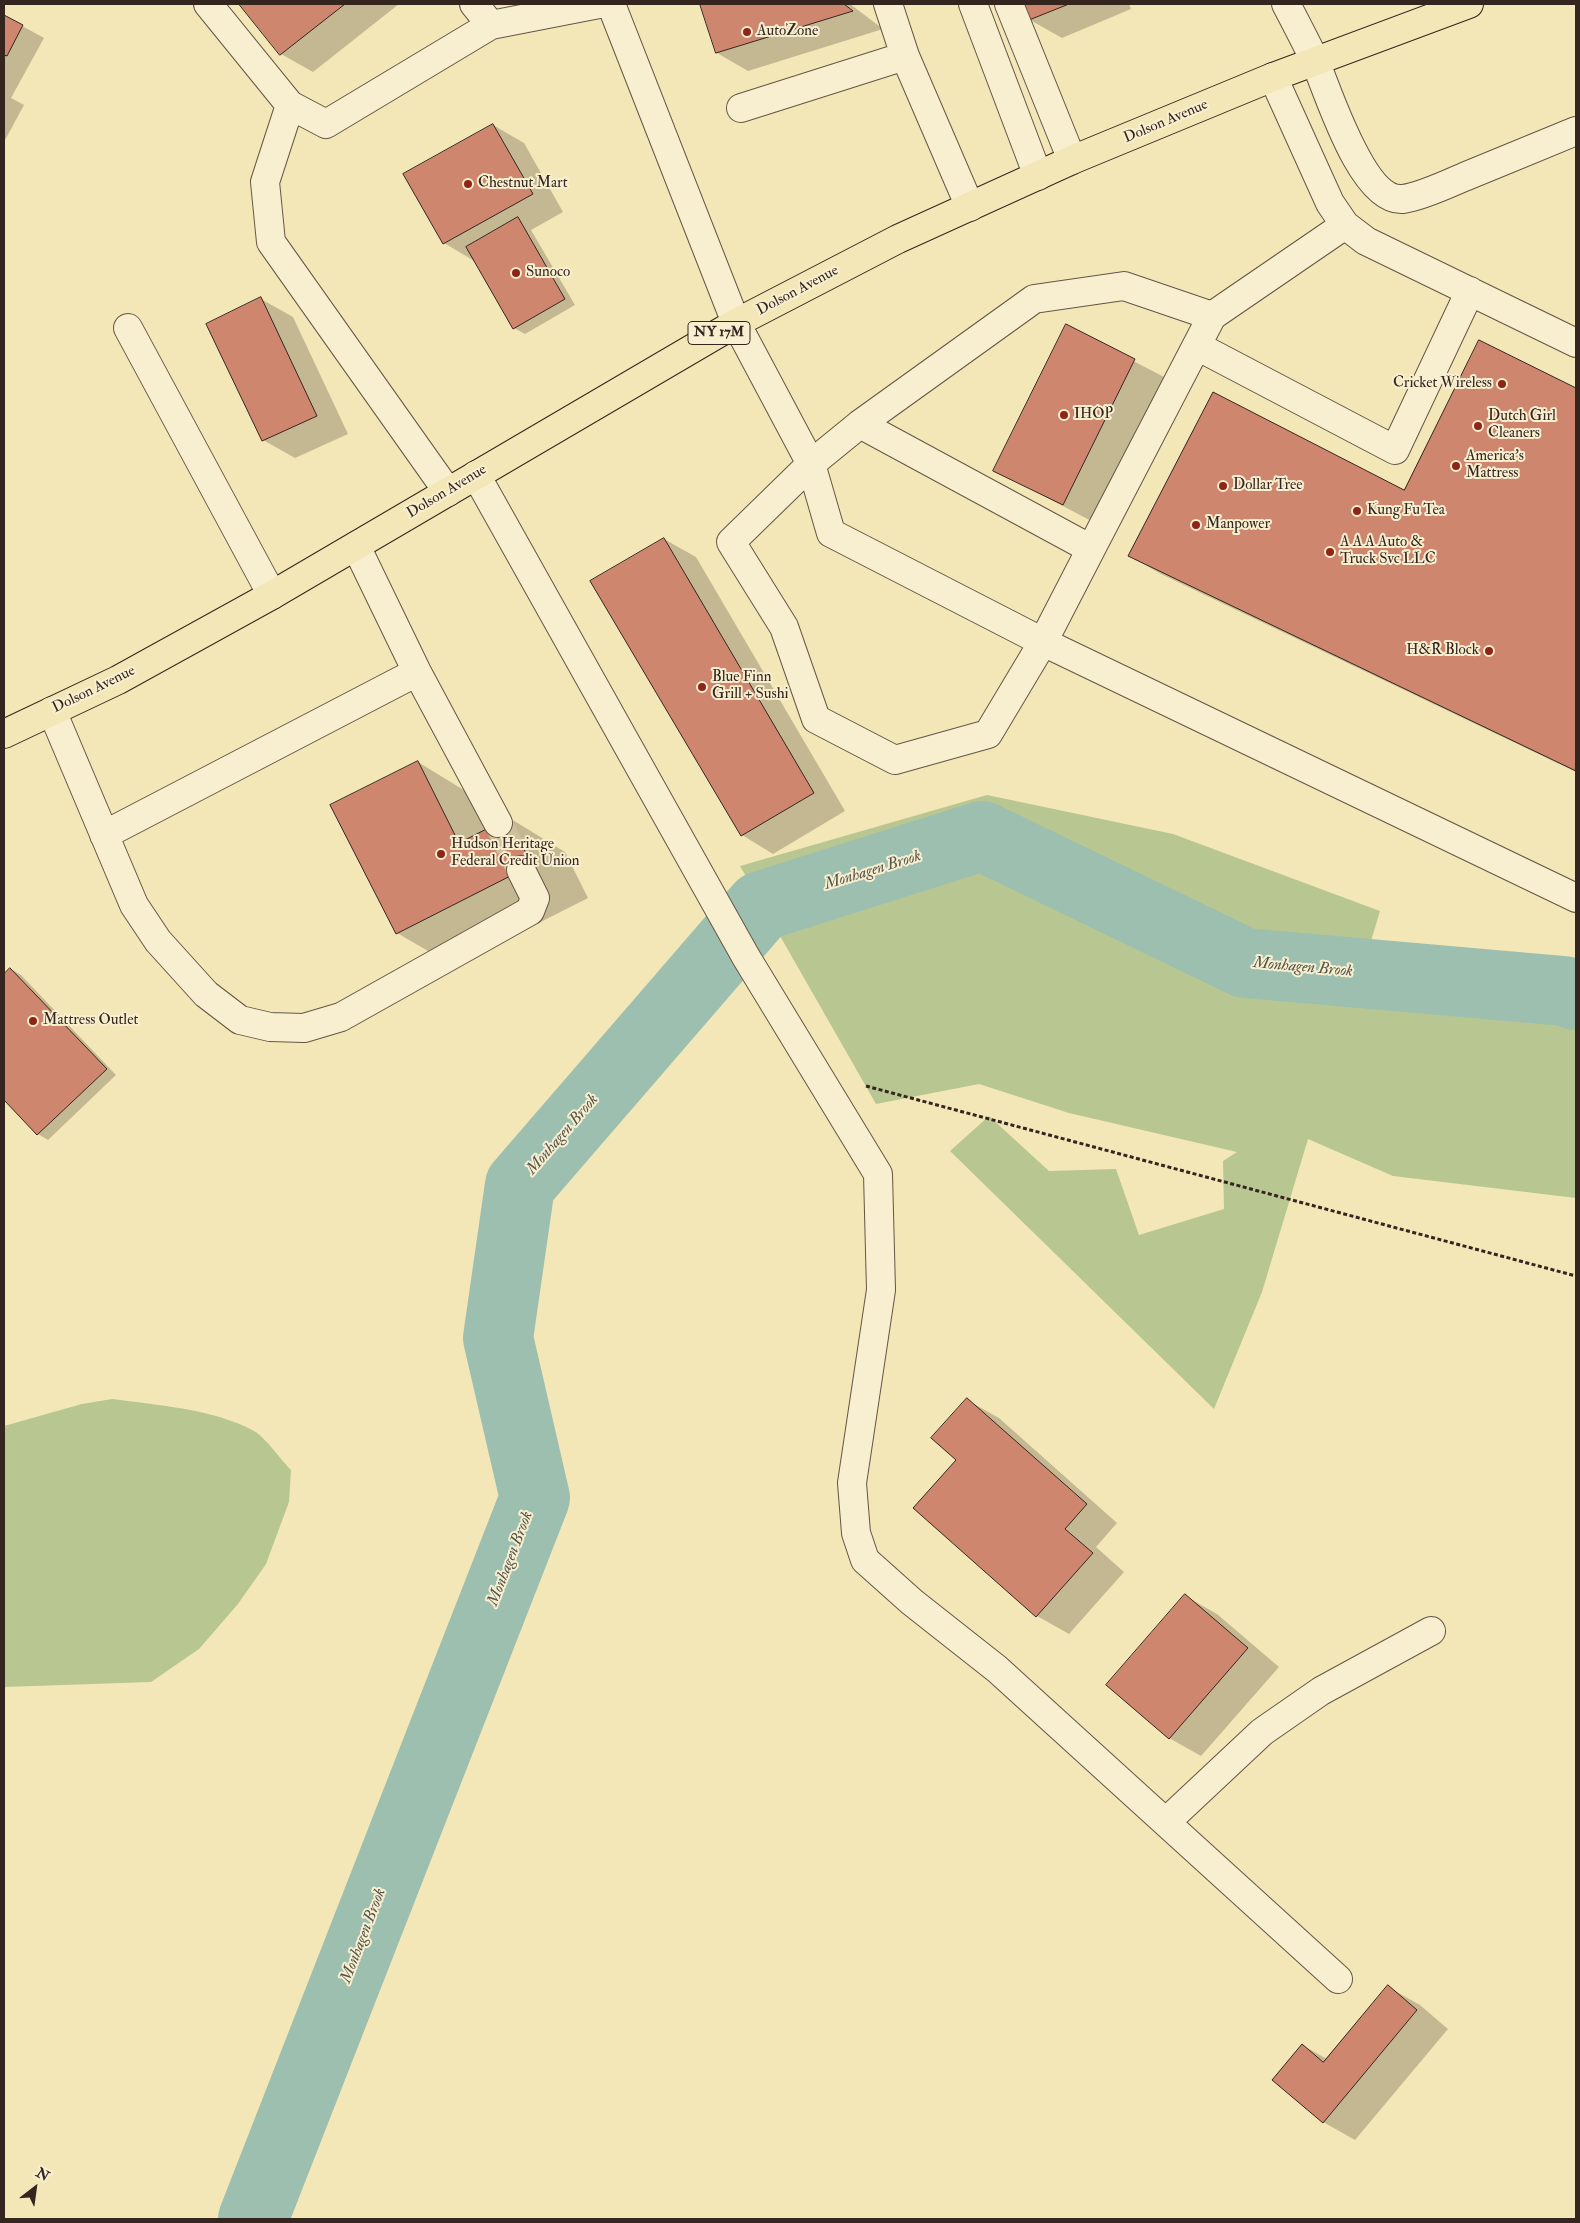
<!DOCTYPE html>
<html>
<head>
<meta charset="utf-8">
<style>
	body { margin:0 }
	#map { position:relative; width:1580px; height:2223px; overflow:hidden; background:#f4e7b7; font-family:"IM FELL Double Pica",serif }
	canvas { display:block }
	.frame { position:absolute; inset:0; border:5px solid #34251f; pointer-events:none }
	.north { position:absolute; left:10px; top:2163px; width:50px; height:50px; -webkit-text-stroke:4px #f8efd0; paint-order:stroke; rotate:30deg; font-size:14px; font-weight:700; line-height:20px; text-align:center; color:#34251f }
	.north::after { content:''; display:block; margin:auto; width:18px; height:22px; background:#34251f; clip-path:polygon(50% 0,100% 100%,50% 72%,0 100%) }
</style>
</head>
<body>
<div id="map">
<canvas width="1580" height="2223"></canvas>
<div class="frame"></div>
<div class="north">N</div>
</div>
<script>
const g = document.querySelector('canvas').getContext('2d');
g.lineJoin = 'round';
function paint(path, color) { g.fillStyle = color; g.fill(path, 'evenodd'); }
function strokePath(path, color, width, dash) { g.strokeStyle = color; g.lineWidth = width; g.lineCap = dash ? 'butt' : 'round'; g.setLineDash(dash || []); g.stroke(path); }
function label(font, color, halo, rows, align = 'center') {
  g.font = font + ' "IM FELL Double Pica",serif'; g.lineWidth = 4; g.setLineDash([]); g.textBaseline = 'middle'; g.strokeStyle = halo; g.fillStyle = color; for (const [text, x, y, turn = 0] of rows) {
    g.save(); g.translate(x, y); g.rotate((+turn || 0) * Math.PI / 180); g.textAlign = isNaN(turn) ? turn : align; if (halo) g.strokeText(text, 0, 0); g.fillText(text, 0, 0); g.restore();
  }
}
paint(new Path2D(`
	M987,795L1173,834L1380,911L1358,984L1434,1000L1576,990V1198L1393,1176L1308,1139L1262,1292L1214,1409L950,1151L989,1116L1049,1171L1116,1169L1139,1235L1224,1209L1223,1161L1237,1152L1069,1113L979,1084L876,1104L740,866Z
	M112,1399C157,1405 214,1409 254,1431C266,1438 281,1460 291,1470L289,1502L266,1564L238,1604L199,1649L151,1682L4,1687V1426L82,1404Z`), '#b8c691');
paint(new Path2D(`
	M4,4V16L44,38L11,98L24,105L4,142Z
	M240,4H399L313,72L281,54Z
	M701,4H850L883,29L748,71L717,53Z
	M1024,4H1129L1131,9L1062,38L1030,20Z
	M493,125L524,143L563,212L531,230L575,305L525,334L514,328L476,262L444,243Z
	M261,299L293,317L348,434L295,458L263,440Z
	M1066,326L1166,378L1095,523L995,470Z
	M1479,341L1576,390V772L1161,574L1130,556L1404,491Z
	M664,539L696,557L845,811L773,854L742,835Z
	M418,762L565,852L588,898L454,966L397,933Z
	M11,969L21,975L116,1075L48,1140L38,1134L4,1099V976Z
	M967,1400L999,1418L1117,1523L1096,1547L1124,1572L1069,1634L1037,1616L957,1460Z
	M1185,1596L1217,1614L1279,1667L1201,1756L1169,1738Z
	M1388,1987L1420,2005L1448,2029L1355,2140L1323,2122L1302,2045L1327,2059Z`), '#0003');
strokePath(new Path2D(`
	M253,2219L535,1498L498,1338L520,1185L761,906L982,836L1245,963L1564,991L1576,995`), '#9cbfb0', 70);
const building = new Path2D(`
	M239,4H345L280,55Z
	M700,4H844L853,11L716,53Z
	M1023,4H1069L1029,20Z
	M4,15L23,25L7,56L4,55Z
	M493,124L533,194L443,244L403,174Z
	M518,217L565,299L513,329L466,247Z
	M261,297L317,416L262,441L206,324Z
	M1066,324L1135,359L1063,505L993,471Z
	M1479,340L1576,388V771L1128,556L1213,392L1404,490Z
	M664,538L814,793L741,836L590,581Z
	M418,761L459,843L508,818L532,865L396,934L330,805Z
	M10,968L107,1069L37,1135L4,1100V974Z
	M967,1398L1087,1504L1065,1529L1093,1553L1036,1617L913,1508L956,1460L931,1438Z
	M1185,1594L1248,1648L1169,1739L1106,1685Z
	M1388,1985L1417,2010L1323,2123L1272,2080L1302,2044L1323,2062Z`);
paint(building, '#cf866f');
strokePath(building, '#34251f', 1);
strokePath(new Path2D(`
	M498,823L521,870`), '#cec099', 28, [28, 14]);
const minor = new Path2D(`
	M208,4L290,105L326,124L491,25L599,4
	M474,4L491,25
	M611,4L736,323L811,464L831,533L1043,642L1576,898
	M973,4L1038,176
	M1009,4L1072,160
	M1286,4C1296,23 1306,42 1315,61C1328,91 1362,203 1403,199C1420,197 1448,184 1464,177C1501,162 1539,146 1576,131
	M905,56L970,207
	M1273,77L1330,203L1345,225L1366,241L1576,343
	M290,105L265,182L271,242L448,492
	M741,108L905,56L888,4
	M128,328L272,595
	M1197,346L1395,450L1470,291
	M860,424L1091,549L1043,642L988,734L895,760L816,719L784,627L731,542L811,464Z
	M860,424L1034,299L1124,286L1212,316
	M476,475L746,957L878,1174L881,1290L852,1483L856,1533L865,1560L912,1602L997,1669L1338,1979
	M356,546L417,672L498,823
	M1091,549L1212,316L1345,225
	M52,711L134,905L158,941L206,994L240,1020L270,1027L304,1028L341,1017L530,911L535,898L521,870
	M104,835L417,672
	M1166,1822L1262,1732L1321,1691L1431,1631`);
const major = new Path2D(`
	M4,734L118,680L272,595L736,323L898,239L1072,160L1273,77L1469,4`);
strokePath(minor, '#645645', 30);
strokePath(major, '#34251f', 30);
strokePath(new Path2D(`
	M866,1086L1576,1276`), '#34251f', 3, [4, 2.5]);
strokePath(minor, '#f8efd0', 28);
strokePath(major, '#f4e7b7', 28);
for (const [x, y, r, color] of [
	[747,32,5,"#8f2418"],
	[468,184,5,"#8f2418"],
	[516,273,5,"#8f2418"],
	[1502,384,5,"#8f2418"],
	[1064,415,5,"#8f2418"],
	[1478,426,5,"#8f2418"],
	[1456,466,5,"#8f2418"],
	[1223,486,5,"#8f2418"],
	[1357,511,5,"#8f2418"],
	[1196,525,5,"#8f2418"],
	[1330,552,5,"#8f2418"],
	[1489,651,5,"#8f2418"],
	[702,687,5,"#8f2418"],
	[441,854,5,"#8f2418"],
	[33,1021,5,"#8f2418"]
]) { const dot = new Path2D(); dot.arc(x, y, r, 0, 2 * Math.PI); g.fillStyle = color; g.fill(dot); strokePath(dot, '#f8efd0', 2); }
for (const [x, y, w] of [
	[719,333,62]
]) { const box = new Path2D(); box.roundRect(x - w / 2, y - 11.5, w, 23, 4); g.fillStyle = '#f8efd0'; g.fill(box); strokePath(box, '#34251f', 1); }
label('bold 14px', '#34251f', null, [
	["NY 17M",719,333]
]);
label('15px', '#34251f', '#f8efd0', [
	["AutoZone",757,32],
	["Chestnut Mart",478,184],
	["Sunoco",526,273],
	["Cricket Wireless",1492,384,"right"],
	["IHOP",1074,415],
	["Dutch Girl",1488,417],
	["Cleaners",1488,434],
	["America's",1466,457],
	["Mattress",1466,474],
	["Dollar Tree",1233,486],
	["Kung Fu Tea",1367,511],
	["Manpower",1206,525],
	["A A A Auto &",1340,543],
	["Truck Svc LLC",1340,560],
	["H&R Block",1479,651,"right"],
	["Blue Finn",712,678],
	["Grill + Sushi",712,695],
	["Hudson Heritage",451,845],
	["Federal Credit Union",451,862],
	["Mattress Outlet",43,1021]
], 'left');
label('15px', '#34251f', '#f8efd0', [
	["Dolson Avenue",1166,122,-23],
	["Dolson Avenue",798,291,-28],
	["Dolson Avenue",447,492,-31],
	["Dolson Avenue",94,690,-26]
]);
label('italic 16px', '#53534a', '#f8efd0', [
	["Monhagen Brook",873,871,-17],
	["Monhagen Brook",1303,968,5],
	["Monhagen Brook",563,1135,-49],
	["Monhagen Brook",511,1559,-69],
	["Monhagen Brook",364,1936,-69]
]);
</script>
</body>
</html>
